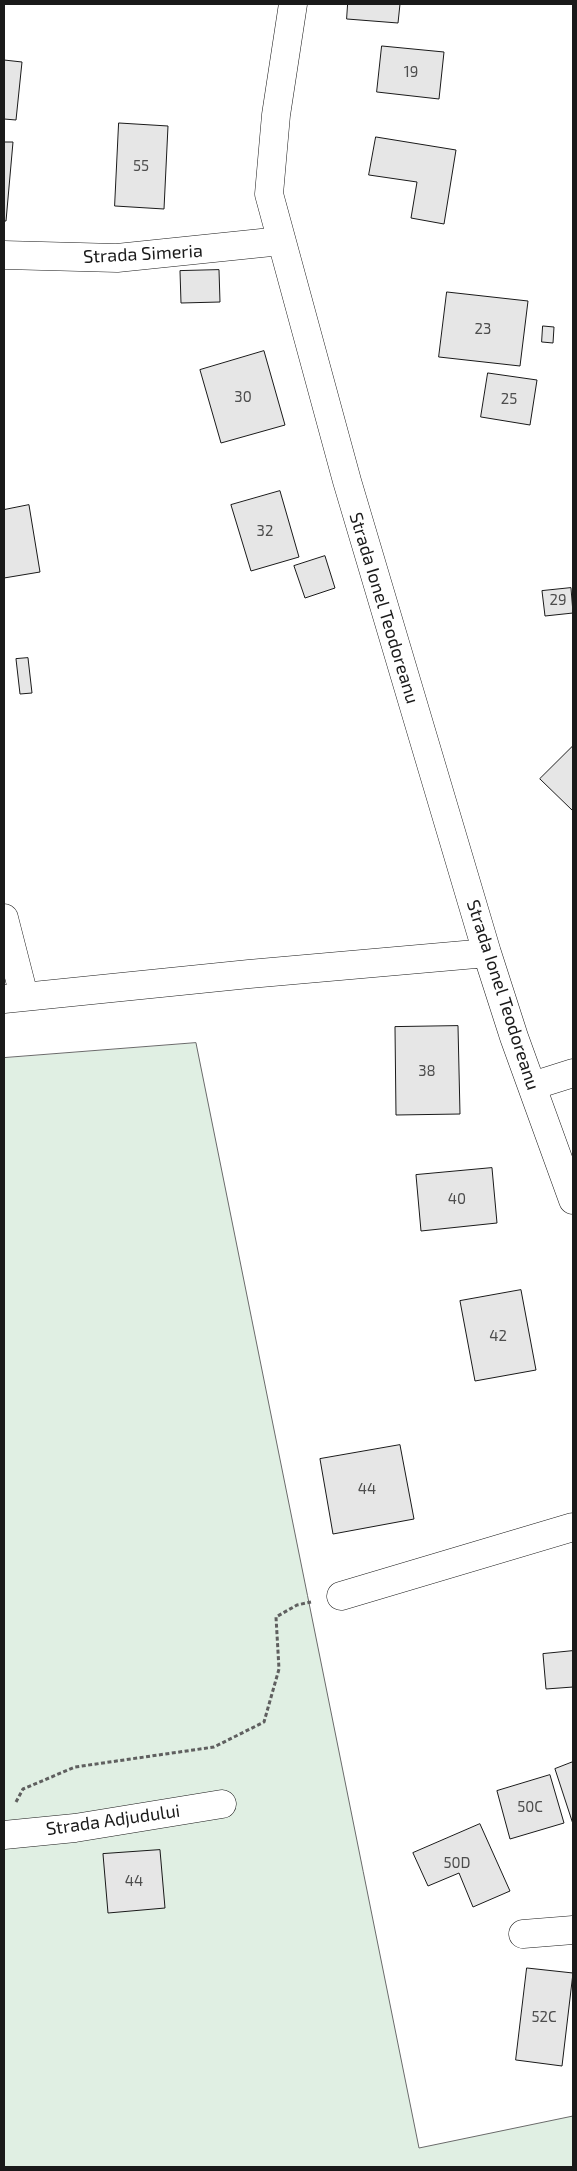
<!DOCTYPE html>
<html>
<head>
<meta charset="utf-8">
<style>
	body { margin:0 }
	#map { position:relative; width:577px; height:2171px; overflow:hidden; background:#fff; font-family:"Exo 2",sans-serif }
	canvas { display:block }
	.frame { position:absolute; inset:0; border:5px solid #1a1a1a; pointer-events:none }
</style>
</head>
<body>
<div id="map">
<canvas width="577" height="2171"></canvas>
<div class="frame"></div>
</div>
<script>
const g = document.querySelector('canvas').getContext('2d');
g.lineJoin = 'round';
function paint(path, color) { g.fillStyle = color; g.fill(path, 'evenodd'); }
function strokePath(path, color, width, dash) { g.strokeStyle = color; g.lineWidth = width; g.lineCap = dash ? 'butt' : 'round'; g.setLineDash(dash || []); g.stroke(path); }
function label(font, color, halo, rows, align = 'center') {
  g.font = font + ' "Exo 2",sans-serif'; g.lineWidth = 4; g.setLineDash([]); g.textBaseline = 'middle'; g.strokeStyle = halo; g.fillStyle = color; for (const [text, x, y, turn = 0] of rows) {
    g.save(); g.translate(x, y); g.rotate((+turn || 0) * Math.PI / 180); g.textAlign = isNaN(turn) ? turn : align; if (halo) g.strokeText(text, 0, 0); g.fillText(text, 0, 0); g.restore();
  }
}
const green = new Path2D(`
	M196,1043L419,2148L573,2116V2167H4V1058Z`);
paint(green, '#e0efe3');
strokePath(green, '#6a6a6a', 1);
const building = new Path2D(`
	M348,4H400L398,23L347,19Z
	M382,46L444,52L439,99L377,92Z
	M4,60L22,62L16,120L4,119Z
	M119,123L168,126L164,209L115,206Z
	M376,137L456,150L444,224L411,218L417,182L369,175Z
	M4,142H13L6,221H4Z
	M219,270L220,302L181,303L180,271Z
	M447,292L528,301L520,366L439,357Z
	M543,326L554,327L553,343L542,342Z
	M264,351L285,425L221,443L200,370Z
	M488,373L537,380L530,425L481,417Z
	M280,491L299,557L251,571L231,505Z
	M29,505L40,572L4,578V510Z
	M325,556L335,588L305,598L294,566Z
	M571,588L573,613L545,616L542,591Z
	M28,658L32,693L20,694L16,659Z
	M573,746V811L540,779Z
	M458,1026L460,1114L396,1115L395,1027Z
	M492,1168L497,1223L421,1231L416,1175Z
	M521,1290L536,1370L475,1381L460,1301Z
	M400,1445L414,1519L333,1534L320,1459Z
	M573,1651V1687L546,1689L543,1654Z
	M573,1762V1824L555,1769Z
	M550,1775L564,1823L510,1839L497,1791Z
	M480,1824L510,1891L473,1907L459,1873L428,1886L413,1853Z
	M160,1850L165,1908L108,1913L103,1854Z
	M527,1968L573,1973L562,2066L516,2060Z`);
paint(building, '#e6e6e6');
strokePath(building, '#1a1a1a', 1);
const minor = new Path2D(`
	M293,4L276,115L269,194L347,481L487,953L514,1037L573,1200
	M4,255L117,258L281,241
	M4,918L24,996
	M4,999L249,974L487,953
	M532,1086L573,1073
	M341,1596L573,1527
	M4,1835L75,1828L222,1804
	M523,1934L573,1930`);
strokePath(minor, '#1a1a1a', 29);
strokePath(new Path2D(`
	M16,1802L23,1789L75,1767L214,1747L264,1722L279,1669L276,1617L297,1605L311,1602`), '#5f5f5f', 3, [4, 2.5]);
strokePath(minor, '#fff', 28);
label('15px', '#4d4d4d', null, [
	["19",411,72],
	["55",141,166],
	["23",483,329],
	["30",243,397],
	["25",509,399],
	["32",265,531],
	["29",558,600],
	["38",427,1071],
	["40",457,1199],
	["42",498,1336],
	["44",367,1489],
	["50C",530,1807],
	["50D",457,1863],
	["44",134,1881],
	["52C",544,2017]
]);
label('18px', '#1a1a1a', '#fff', [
	["Strada Simeria",143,254,-3],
	["Strada Ionel Teodoreanu",384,608,73],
	["Strada Ionel Teodoreanu",503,995,72],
	["Strada Adjudului",113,1820,-8]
]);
</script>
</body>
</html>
